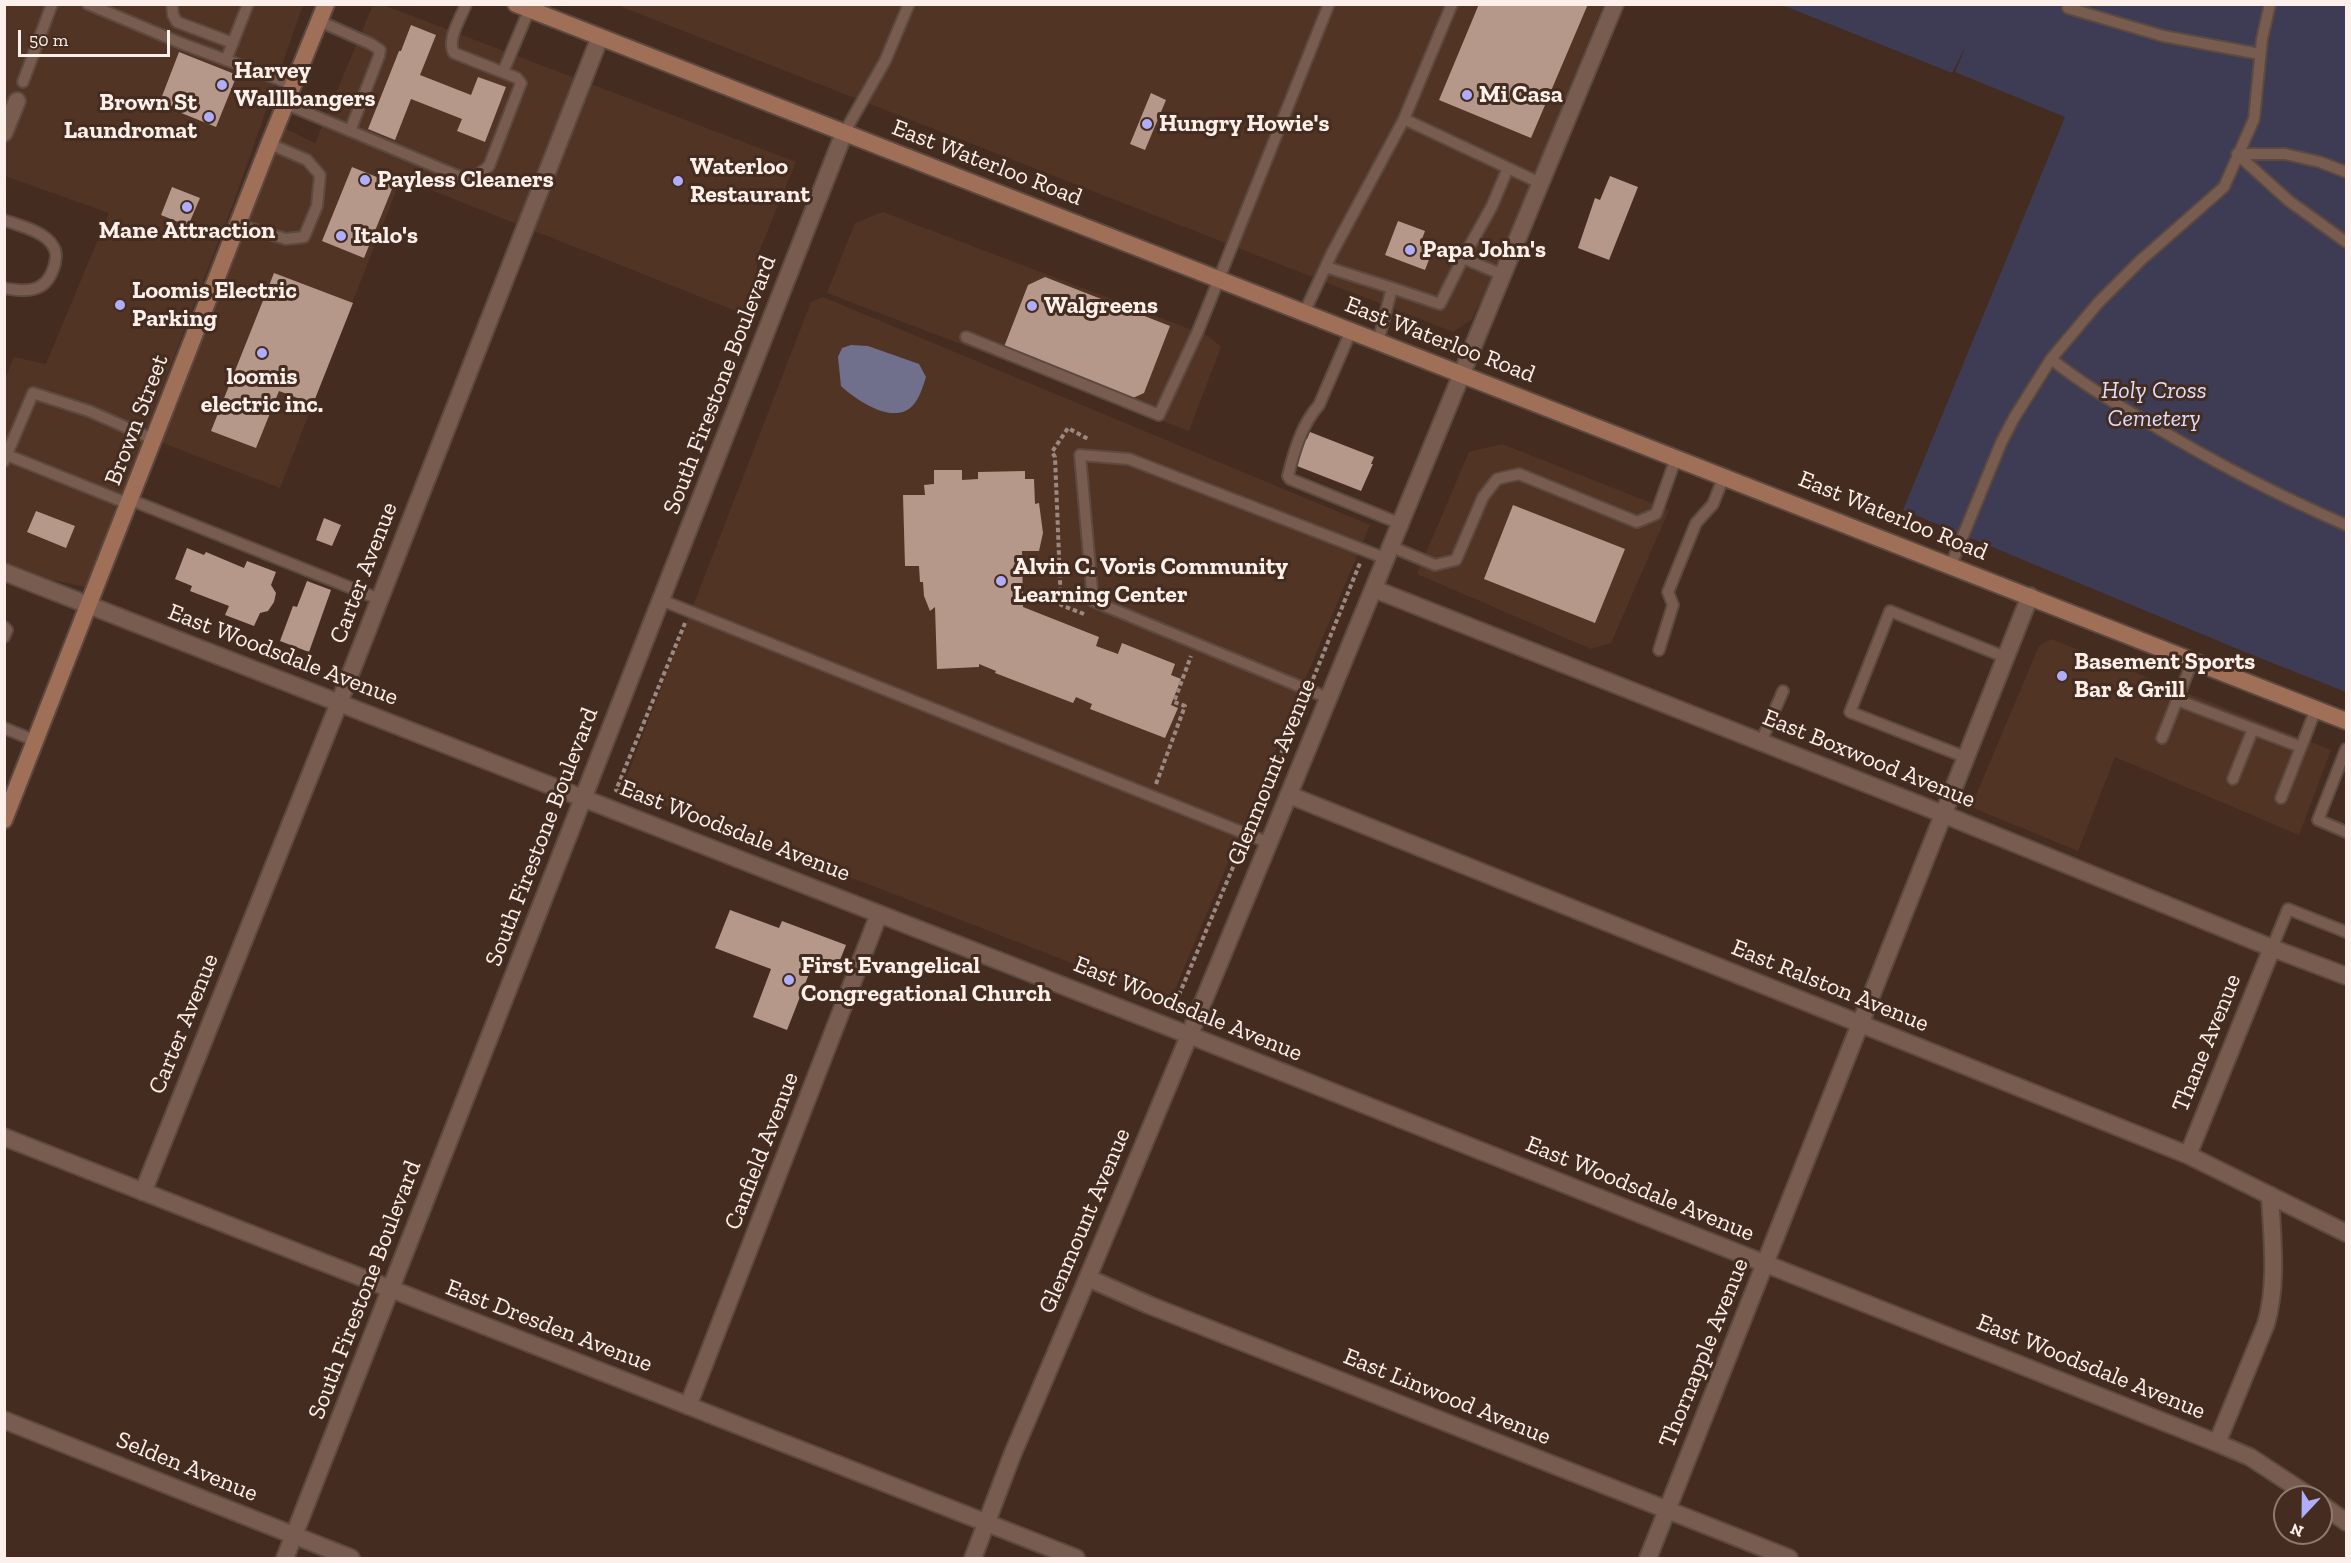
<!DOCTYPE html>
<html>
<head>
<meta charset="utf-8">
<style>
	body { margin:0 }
	#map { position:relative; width:2351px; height:1563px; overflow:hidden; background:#442c21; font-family:"Zilla Slab",serif }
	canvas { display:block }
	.frame { position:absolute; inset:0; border:6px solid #fdf0ea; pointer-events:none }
	.north { position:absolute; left:2273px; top:1485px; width:60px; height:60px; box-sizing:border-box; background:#442c21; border:2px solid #8e7a71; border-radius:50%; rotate:202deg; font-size:16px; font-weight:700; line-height:24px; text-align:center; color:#fdf0ea }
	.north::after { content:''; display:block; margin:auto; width:21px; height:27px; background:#b0aefa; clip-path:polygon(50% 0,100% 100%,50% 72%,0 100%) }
	.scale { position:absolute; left:18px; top:30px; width:152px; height:27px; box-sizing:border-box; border:3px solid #fdf0ea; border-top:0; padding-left:8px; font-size:18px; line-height:21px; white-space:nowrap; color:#fdf0ea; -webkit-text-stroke:4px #442c21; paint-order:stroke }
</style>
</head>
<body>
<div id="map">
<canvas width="2351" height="1563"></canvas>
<div class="frame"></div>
<div class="north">N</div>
<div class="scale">50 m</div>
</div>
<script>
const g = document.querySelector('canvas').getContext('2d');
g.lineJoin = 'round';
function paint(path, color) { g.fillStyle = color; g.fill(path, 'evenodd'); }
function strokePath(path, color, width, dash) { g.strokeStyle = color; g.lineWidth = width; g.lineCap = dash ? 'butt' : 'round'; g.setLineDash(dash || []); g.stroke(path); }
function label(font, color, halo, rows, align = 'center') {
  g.font = font + ' "Zilla Slab",serif'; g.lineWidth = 6; g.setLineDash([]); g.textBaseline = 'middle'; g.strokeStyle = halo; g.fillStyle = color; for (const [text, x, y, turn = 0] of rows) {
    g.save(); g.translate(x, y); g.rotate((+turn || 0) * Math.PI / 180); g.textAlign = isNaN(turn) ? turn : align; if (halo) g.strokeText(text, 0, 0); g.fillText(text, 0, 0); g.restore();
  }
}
paint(new Path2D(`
	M5,5H303L236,196L85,587L49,579L5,562V380L14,357L46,364L109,213L5,176Z
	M373,5H383L796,162L756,259L758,277L746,315L401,178L280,488L155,440L278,125L315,143Z
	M617,5H1603L1489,286L1471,320L1453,332Z
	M883,212L1208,336L1221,347L1189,431L827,293L855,223Z
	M823,297L1370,525L1170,1001L622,789L811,302Z
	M1502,444L1669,510L1611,643L1591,649L1417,574L1469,452Z
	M2051,639L2331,750L2299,835L2115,757L2078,851L1971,807L2039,646Z`), '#523425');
paint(new Path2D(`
	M1782,5H2346V692L2245,652L1903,510L2065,117L1955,72L1967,43L1952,73Z`), '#3d3c54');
paint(new Path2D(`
	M851,345L868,346L919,364L926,377C923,386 920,397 914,404C896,427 857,401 841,386L838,357L842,348Z`), '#70708d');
paint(new Path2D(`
	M1479,4H1588L1531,138L1439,100Z
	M411,25L436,35L420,75L471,95L478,77L506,87L485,142L457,131L462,119L411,99L395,140L368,129L399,51H401Z
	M179,52L237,75L216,127L159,104Z
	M1151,93L1166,100L1145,150L1130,144Z
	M352,167L394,184L364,258L322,241Z
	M1610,176L1638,187L1609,260L1578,248L1595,198L1600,200Z
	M172,187L200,198L188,226L161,215Z
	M1398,221L1425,231L1422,239L1435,244L1425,270L1385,255Z
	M274,273L353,303L313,404L279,391L256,448L211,431Z
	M1045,277L1170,326L1144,393L1133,398L1004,347L1028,285Z
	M1310,432L1374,457L1371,464H1373L1361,491L1297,466L1299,460L1296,458L1304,437L1307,439Z
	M934,470H962V480L978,479V472L1025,471V479H1034L1035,504L1039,503L1043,533L1039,551H1022L1023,607L1099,637L1096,646L1118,654L1122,643L1175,664L1171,675L1181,679L1171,705L1178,708L1165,738L1090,709L1092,704L1076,697L1073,703L995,673L996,671L979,664V667L937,669L935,607L930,611L924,596L923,582H920L919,566H905L903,495H925L924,485L934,484Z
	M1513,505L1625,549L1595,623L1484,579Z
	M36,511L75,526L66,548L27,532Z
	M324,518L341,525L332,546L316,540Z
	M187,548L204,555L206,552L244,568L247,561L276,572L271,585L276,593L274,602L268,611L260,613L254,626L225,615L229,606L190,591L192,586L175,579Z
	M307,581L331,590L309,652L280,641L293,606L297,607Z
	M730,910L779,928L782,921L846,945L838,965L816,956L787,1030L753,1017L771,969L715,948Z`), '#b5988a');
const service = new Path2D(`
	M88,4L183,44L294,85
	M172,4L173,15L177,22L233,43
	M2068,8L2163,36L2260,54
	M319,21L371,44L380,50L379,56L350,131
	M226,60L248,4
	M503,72L529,10
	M23,82L52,4
	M286,104L463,178L479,174L489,166L521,83L517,78L454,53C446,40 461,18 466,4
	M1404,119L1452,4
	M844,133L885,61L909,4
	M2237,154L2289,201L2346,242
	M2237,154H2285L2320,162L2346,172
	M4,220C20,226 44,231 53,246C57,252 56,257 55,263C48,292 29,293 4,288
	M239,225L286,239L304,237L317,206L320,175L307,160L270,144
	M1463,258L1492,206L1508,168
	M1326,267L1392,288L1378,342
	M1392,288L1440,304L1463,258L1503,275
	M1304,313L1332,253L1404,119L1540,183
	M1351,331L1319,405C1302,424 1294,451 1288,476L1290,479L1401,524
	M966,337L1159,415L1198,331L1329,4
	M2051,359C2085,386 2121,407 2159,429C2219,465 2282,497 2346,525
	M7,455L129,504
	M4,461L33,393L89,411L155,440
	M131,500L379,599
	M1392,547L1435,565L1456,560L1483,497L1497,479L1519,474L1637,522L1656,514L1676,458
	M1951,565L2001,443L2014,418L2051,359L2098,303L2141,260L2224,187L2254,119L2262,39L2270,4
	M661,600L1269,843
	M4,627L7,630L4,637
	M1659,650L1673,605L1668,592L1696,523L1713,504L1724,476
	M1328,698L1093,601L1080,455L1129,459L1387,559
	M2177,700L2301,747
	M4,728L36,741
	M2162,738L2193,660
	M1761,742L1783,691
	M2346,749L2318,820L2346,832
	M1965,757L1850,712L1890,611L2005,657
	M2233,779L2253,729
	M2281,798L2316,709
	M2272,948L2288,909L2346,932`);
const minor = new Path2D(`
	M4,133L17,101
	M4,572L1189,1035L2217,1443L2250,1457L2311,1497
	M1374,589L1923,806L2272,948L2346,976
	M1289,795L2188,1155L2346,1233
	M4,1137L1076,1558
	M2188,1155L2272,948
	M143,1192L339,703L600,37
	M1088,1278L1149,1305L1789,1558
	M688,1406L879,914
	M4,1420L351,1558
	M2217,1443L2266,1324C2278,1282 2272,1238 2270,1195
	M2321,1504L2346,1522
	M285,1558L844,133
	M1648,1558L2030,596`);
const tertiary = new Path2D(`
	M973,1558L1013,1453C1219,973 1413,487 1615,4`);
const secondary = new Path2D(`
	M516,4L2346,721
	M4,820L268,147L326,4`);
strokePath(service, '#5c493f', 14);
strokePath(minor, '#5c493f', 20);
strokePath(tertiary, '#5c493f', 20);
strokePath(secondary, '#5c493f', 20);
strokePath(new Path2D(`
	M1084,614L1061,605L1055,457L1052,452L1068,428L1088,439
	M1313,679L1360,563
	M1156,784L1185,706L1174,702L1191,656
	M619,792L616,790L685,623
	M1252,822L1303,702
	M1173,1009L1242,846`), '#9b8880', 4, [4.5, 3]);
strokePath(service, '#775c4f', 10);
strokePath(minor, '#775c4f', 16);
strokePath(tertiary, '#775c4f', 16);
strokePath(secondary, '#9f6f57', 16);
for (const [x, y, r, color] of [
	[222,85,6,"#b0aefa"],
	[1467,95,6,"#b0aefa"],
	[209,117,6,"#b0aefa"],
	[1147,124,6,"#b0aefa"],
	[365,180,6,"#b0aefa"],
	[678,181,6,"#b0aefa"],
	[187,207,6,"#b0aefa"],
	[341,236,6,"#b0aefa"],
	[1410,250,6,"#b0aefa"],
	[120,305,6,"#b0aefa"],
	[1032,306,6,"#b0aefa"],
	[262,353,6,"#b0aefa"],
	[1001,581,6,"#b0aefa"],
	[2062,676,6,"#b0aefa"],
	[789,980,6,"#b0aefa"]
]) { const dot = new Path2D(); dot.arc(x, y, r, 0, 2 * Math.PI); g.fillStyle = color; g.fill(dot); strokePath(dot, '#442c21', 2); }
label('bold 24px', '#fdf0ea', '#442c21', [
	["Harvey",234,71],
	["Walllbangers",234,99],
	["Mi Casa",1479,95],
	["Brown St",197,103,"right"],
	["Laundromat",197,131,"right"],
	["Hungry Howie's",1159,124],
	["Waterloo",690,167],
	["Restaurant",690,195],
	["Payless Cleaners",377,180],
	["Mane Attraction",187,231,"center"],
	["Italo's",353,236],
	["Papa John's",1422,250],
	["Loomis Electric",132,291],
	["Parking",132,319],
	["Walgreens",1044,306],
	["loomis",262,377,"center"],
	["electric inc.",262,405,"center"],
	["Alvin C. Voris Community",1013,567],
	["Learning Center",1013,595],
	["Basement Sports",2074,662],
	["Bar & Grill",2074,690],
	["First Evangelical",801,966],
	["Congregational Church",801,994]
], 'left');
label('24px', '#fdf0ea', '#442c21', [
	["East Waterloo Road",987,163,21],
	["East Waterloo Road",1440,340,21],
	["South Firestone Boulevard",720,385,-69],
	["Brown Street",137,420,-69],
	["East Waterloo Road",1893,516,22],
	["Carter Avenue",364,573,-69],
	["East Woodsdale Avenue",283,655,21],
	["East Boxwood Avenue",1869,759,22],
	["Glenmount Avenue",1272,772,-68],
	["East Woodsdale Avenue",735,831,21],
	["South Firestone Boulevard",542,837,-69],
	["East Ralston Avenue",1830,986,22],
	["East Woodsdale Avenue",1188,1009,22],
	["Carter Avenue",184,1024,-68],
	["Thane Avenue",2207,1043,-68],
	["Canfield Avenue",762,1151,-69],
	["East Woodsdale Avenue",1640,1189,22],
	["Glenmount Avenue",1085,1221,-67],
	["South Firestone Boulevard",365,1290,-69],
	["East Dresden Avenue",549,1326,21],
	["Thornapple Avenue",1704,1353,-68],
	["East Woodsdale Avenue",2091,1367,22],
	["East Linwood Avenue",1447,1397,22],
	["Selden Avenue",187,1467,22]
]);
label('italic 24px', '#dddefe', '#442c21', [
	["Holy Cross",2154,391],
	["Cemetery",2154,419]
]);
</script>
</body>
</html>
